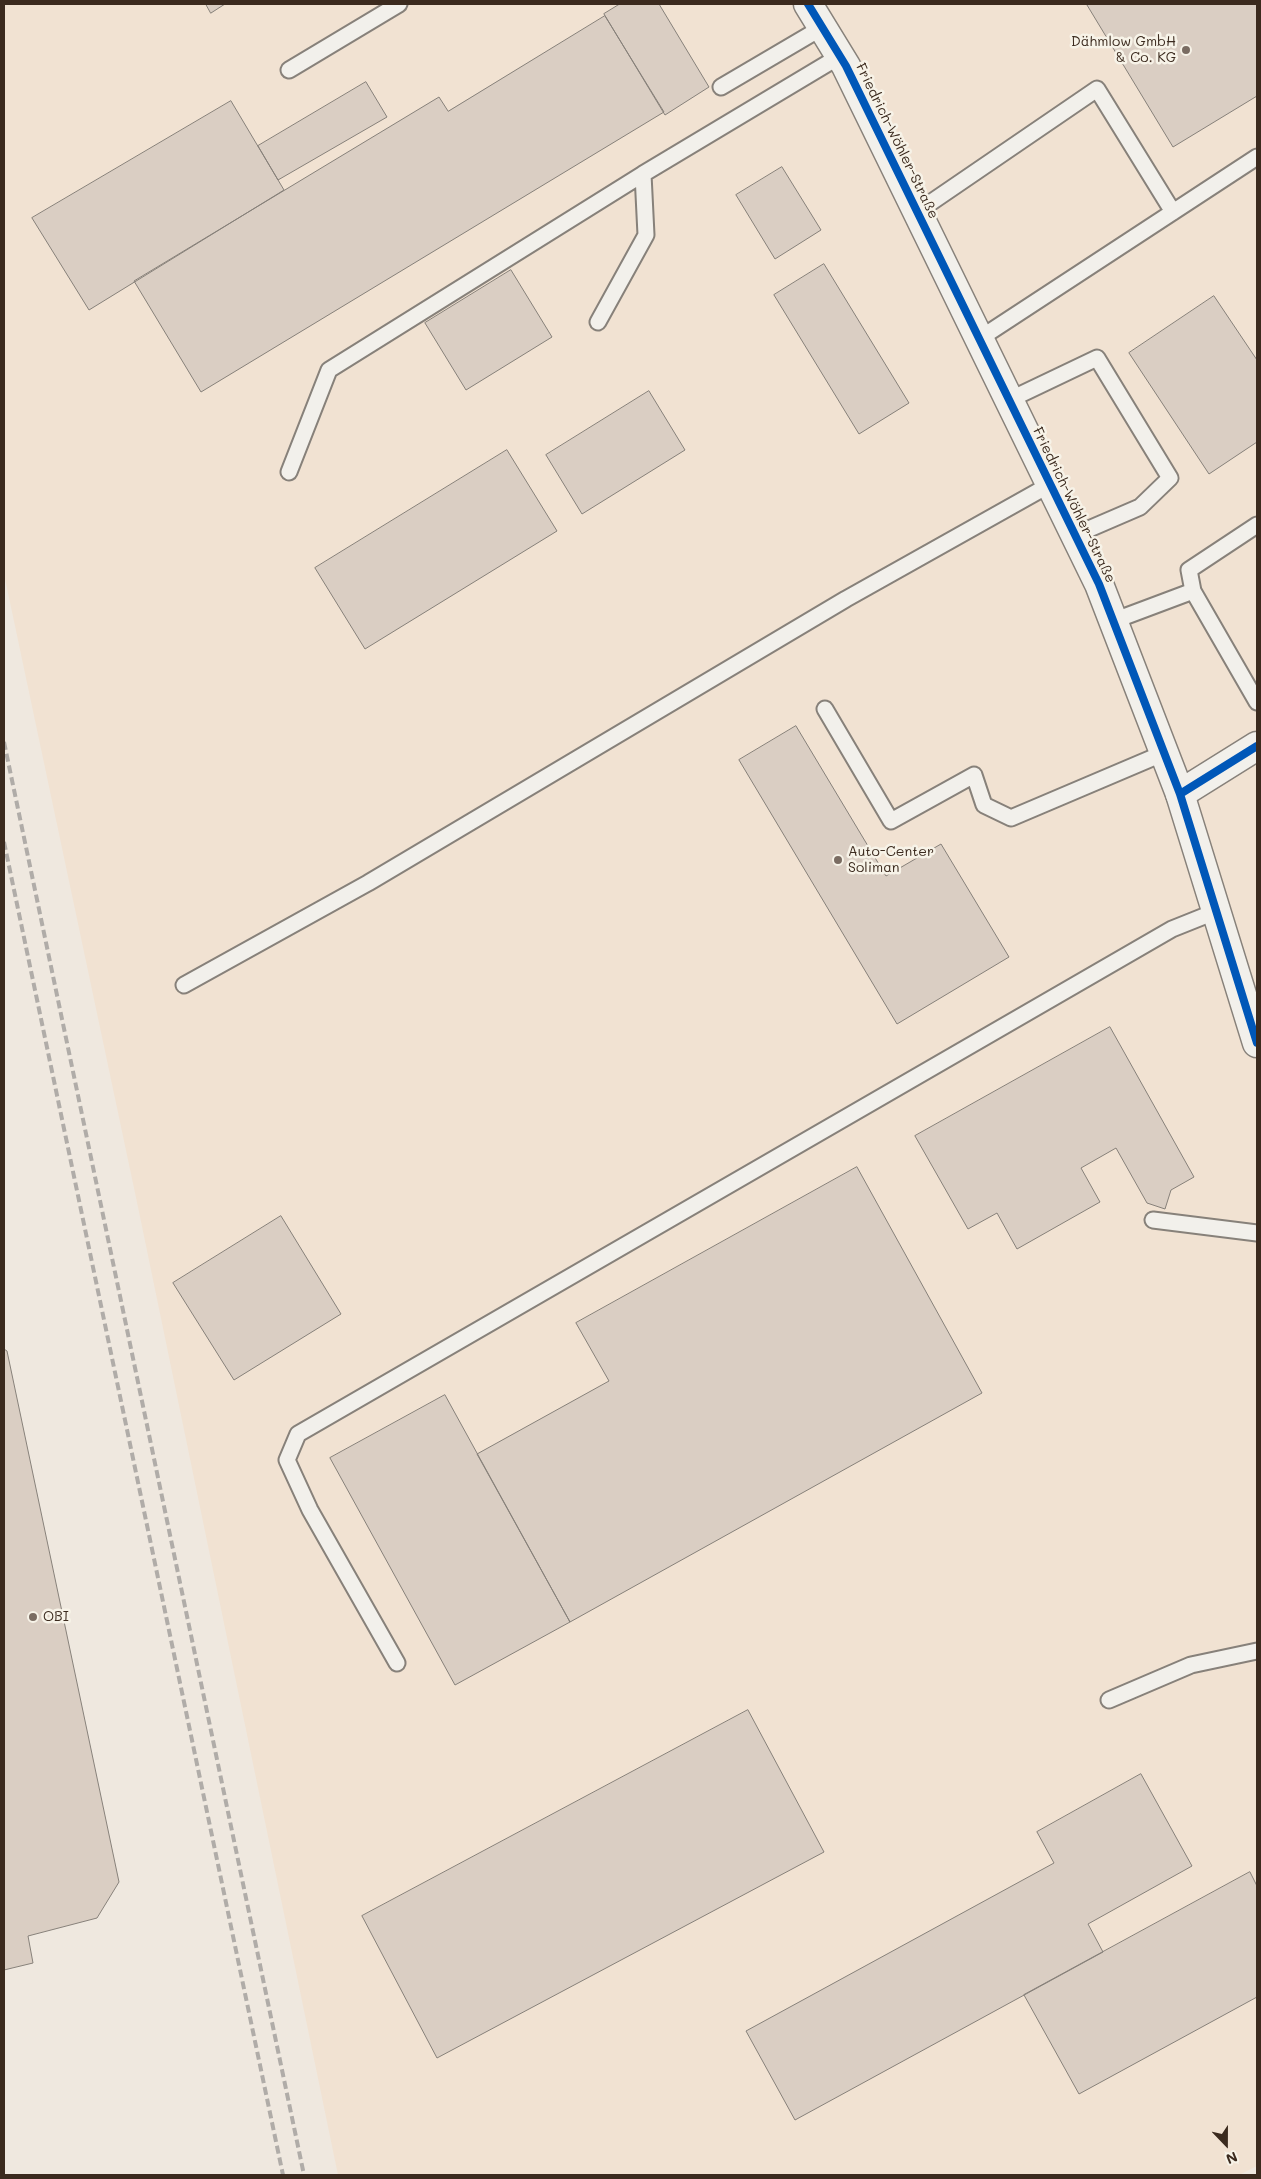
<!DOCTYPE html>
<html>
<head>
<meta charset="utf-8">
<style>
	body { margin:0 }
	#map { position:relative; width:1261px; height:2179px; overflow:hidden; background:#efe8df; font-family:Mali,sans-serif }
	canvas { display:block }
	.frame { position:absolute; inset:0; border:5px solid #3b2a1e; pointer-events:none }
	.north { position:absolute; left:1201px; top:2119px; width:50px; height:50px; -webkit-text-stroke:4px #f7f3e8; paint-order:stroke; rotate:158deg; font-size:14px; font-weight:700; line-height:20px; text-align:center; color:#3b2a1e }
	.north::after { content:''; display:block; margin:auto; width:18px; height:22px; background:#3b2a1e; clip-path:polygon(50% 0,100% 100%,50% 72%,0 100%) }
</style>
</head>
<body>
<div id="map">
<canvas width="1261" height="2179"></canvas>
<div class="frame"></div>
<div class="north">N</div>
</div>
<script>
const g = document.querySelector('canvas').getContext('2d');
g.lineJoin = 'round';
function paint(path, color) { g.fillStyle = color; g.fill(path, 'evenodd'); }
function strokePath(path, color, width, dash) { g.strokeStyle = color; g.lineWidth = width; g.lineCap = dash ? 'butt' : 'round'; g.setLineDash(dash || []); g.stroke(path); }
function label(font, color, halo, rows, align = 'center') {
  g.font = font + ' Mali,sans-serif'; g.lineWidth = 5; g.setLineDash([]); g.textBaseline = 'middle'; g.strokeStyle = halo; g.fillStyle = color; for (const [text, x, y, turn = 0] of rows) {
    g.save(); g.translate(x, y); g.rotate((+turn || 0) * Math.PI / 180); g.textAlign = isNaN(turn) ? turn : align; if (halo) g.strokeText(text, 0, 0); g.fillText(text, 0, 0); g.restore();
  }
}
paint(new Path2D(`
	M4,4H1257V2166L1239,2175H338L138,1207L4,574Z`), '#f1e2d2');
const building = new Path2D(`
	M206,4H225L211,13Z
	M620,4H659L709,87L665,115L604,14Z
	M1090,4H1257V96L1173,147L1087,5Z
	M605,16L664,112L201,392L134,281L439,97L448,111Z
	M366,82L387,117L278,180L258,146Z
	M231,101L284,190L89,310L32,218Z
	M782,167L821,230L775,259L736,195Z
	M824,264L909,403L859,434L774,295Z
	M511,270L552,337L466,390L425,323Z
	M1214,296L1257,360V442L1209,474L1129,353Z
	M649,391L685,450L582,514L546,455Z
	M507,450L557,531L365,649L315,568Z
	M796,726L886,876L941,844L1009,957L897,1024L739,760Z
	M1110,1027L1194,1177L1171,1190L1165,1209L1147,1203L1116,1148L1081,1168L1100,1202L1017,1249L997,1213L968,1229L915,1136Z
	M857,1167L982,1393L570,1622L477,1454L609,1381L576,1323Z
	M281,1216L341,1314L234,1380L173,1283Z
	M4,1349L7,1351L119,1882L97,1918L28,1936L33,1963L4,1970Z
	M445,1395L570,1622L455,1685L330,1458Z
	M748,1710L824,1852L437,2058L362,1916Z
	M1141,1774L1192,1866L1088,1924L1103,1952L795,2120L746,2031L1054,1863L1037,1832Z
	M1250,1872L1257,1886V1997L1079,2094L1024,1995Z`);
paint(building, '#dacec3');
strokePath(building, '#87817a', 1);
const lane = new Path2D(`
	M289,70L399,4
	M721,87L823,27
	M917,212L1097,89L1173,212
	M598,322L646,235L643,174L840,56
	M979,339L1257,157
	M1009,400L1097,358L1170,478L1140,507L1075,535
	M289,472L329,370L643,174
	M1257,525L1189,570L1193,591L1257,702
	M1113,621L1193,591
	M825,709L891,821L974,775L984,805L1011,818L1164,753
	M184,985L368,883L846,599L1051,484
	M1153,1220L1257,1233
	M397,1663L310,1510L287,1460L298,1434L1172,929L1217,911
	M1109,1700L1191,1665L1257,1651`);
const street = new Path2D(`
	M1180,794L1257,746`);
const secondary = new Path2D(`
	M808,4L846,66L1099,584L1180,794L1257,1043`);
strokePath(lane, '#87817a', 19);
strokePath(street, '#87817a', 31);
strokePath(secondary, '#87817a', 31);
strokePath(lane, '#f2f0eb', 15);
strokePath(street, '#f2f0eb', 28);
strokePath(secondary, '#f2f0eb', 28);
strokePath(new Path2D(`
	M4,742L304,2175
	M4,842L283,2175`), '#b0aca8', 4, [8, 4]);
strokePath(new Path2D(`
	M808,4L846,66L1099,584L1180,794L1257,1043
	M1180,794L1257,746`), '#0057b8', 8);
for (const [x, y, r, color] of [
	[1186,50,5,"#7a6c62"],
	[838,860,5,"#7a6c62"],
	[33,1617,5,"#7a6c62"]
]) { const dot = new Path2D(); dot.arc(x, y, r, 0, 2 * Math.PI); g.fillStyle = color; g.fill(dot); strokePath(dot, '#f7f3e8', 2); }
label('14px', '#3b2a1e', '#f7f3e8', [
	["Dähmlow GmbH",1176,42,"right"],
	["& Co. KG",1176,58,"right"],
	["Auto-Center",848,852],
	["Soliman",848,868],
	["OBI",43,1617]
], 'left');
label('14px', '#3b2a1e', '#f7f3e8', [
	["Friedrich-Wöhler-Straße",897,141,64],
	["Friedrich-Wöhler-Straße",1074,505,64]
]);
</script>
</body>
</html>
